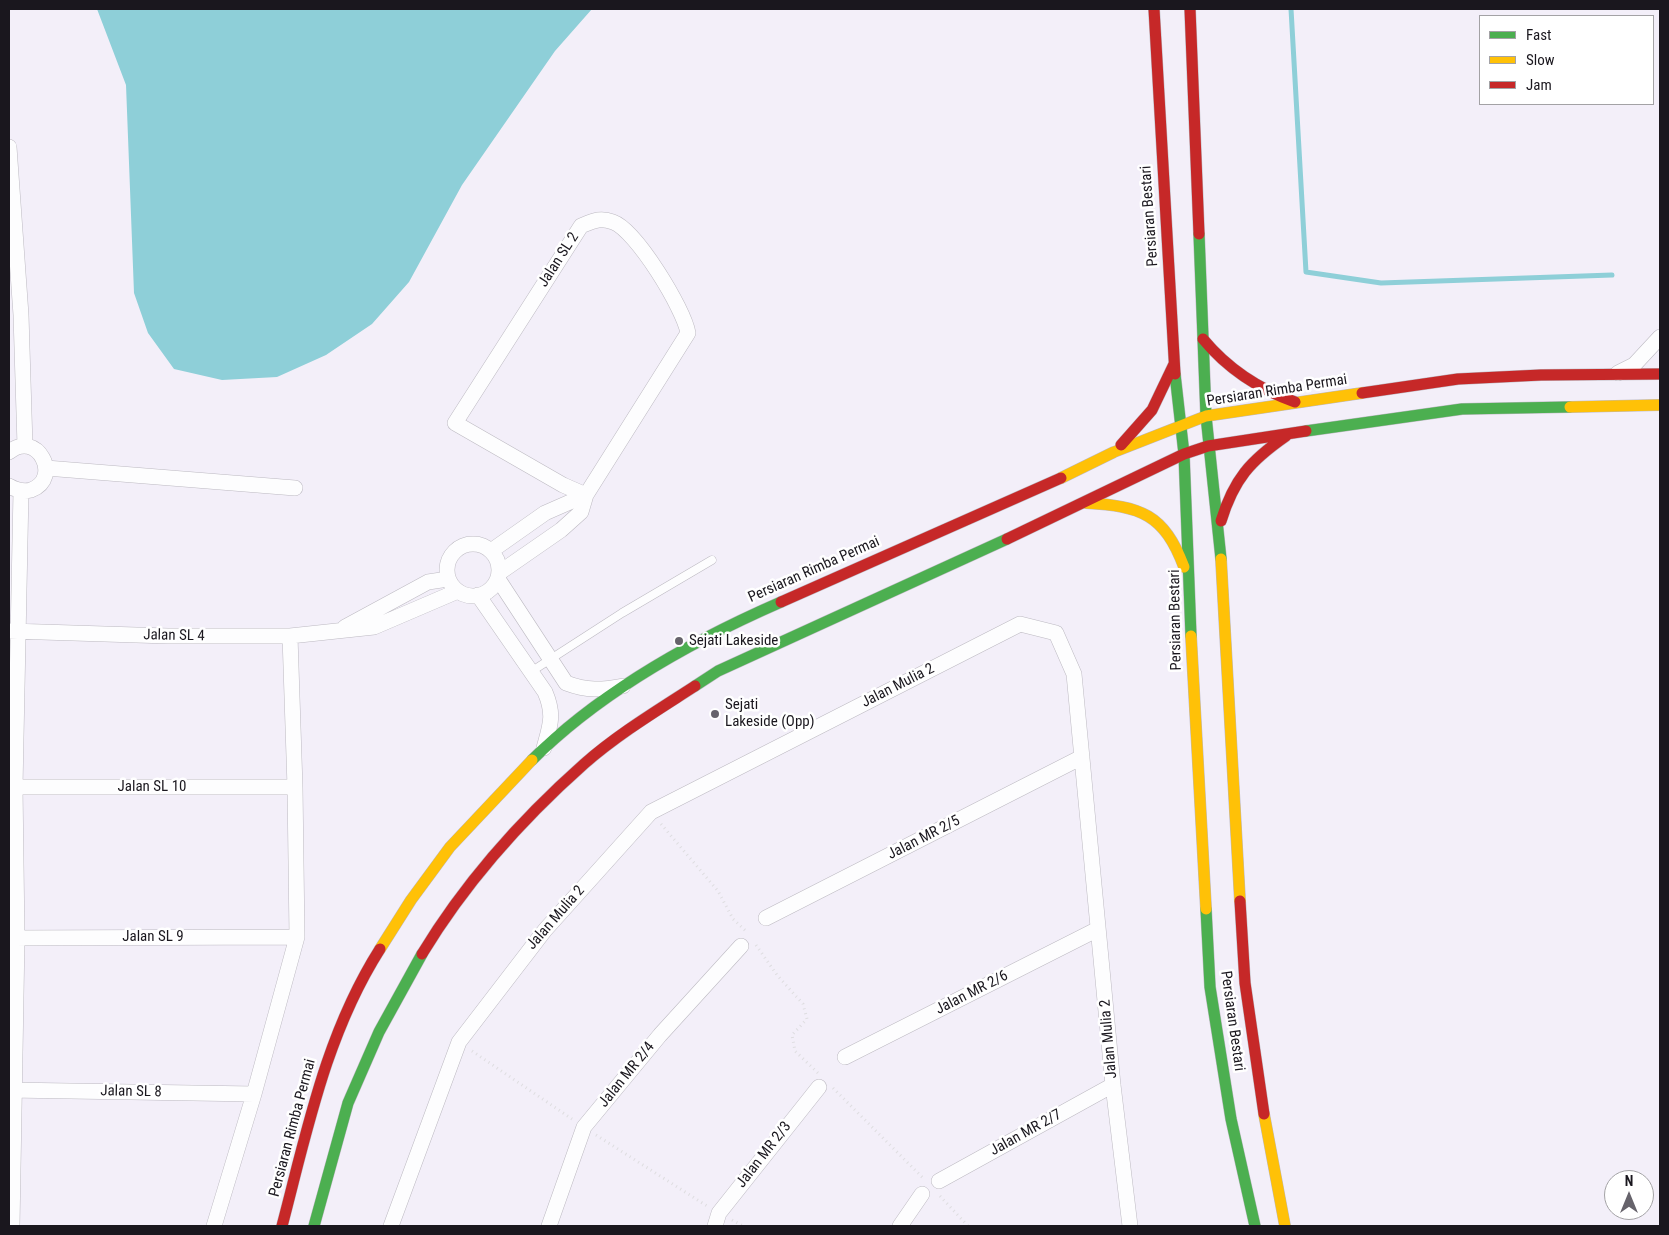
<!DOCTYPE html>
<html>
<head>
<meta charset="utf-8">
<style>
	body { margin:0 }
	#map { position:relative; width:1669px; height:1235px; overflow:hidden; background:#f3eff9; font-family:"Roboto Condensed",sans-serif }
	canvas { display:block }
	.frame { position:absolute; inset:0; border:10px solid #1a171e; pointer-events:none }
	.legend { position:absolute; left:1479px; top:15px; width:175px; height:90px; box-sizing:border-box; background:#fff; border:1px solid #a3a2a5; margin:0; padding:6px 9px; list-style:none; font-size:15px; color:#1a171e }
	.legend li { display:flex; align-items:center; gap:10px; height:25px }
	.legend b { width:25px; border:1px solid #a3a2a5 }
	.north { position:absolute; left:1604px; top:1170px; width:50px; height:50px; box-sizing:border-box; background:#fff; border:1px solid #a3a2a5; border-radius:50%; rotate:0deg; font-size:14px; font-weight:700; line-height:20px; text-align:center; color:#1a171e }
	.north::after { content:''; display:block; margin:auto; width:18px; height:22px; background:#66636b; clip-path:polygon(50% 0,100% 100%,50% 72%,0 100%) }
</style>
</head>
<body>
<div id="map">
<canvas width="1669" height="1235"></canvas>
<div class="frame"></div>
<ul class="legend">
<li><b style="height:6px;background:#4caf50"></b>Fast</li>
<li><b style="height:6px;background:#ffc107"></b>Slow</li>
<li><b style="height:6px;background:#c62828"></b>Jam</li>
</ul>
<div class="north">N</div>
</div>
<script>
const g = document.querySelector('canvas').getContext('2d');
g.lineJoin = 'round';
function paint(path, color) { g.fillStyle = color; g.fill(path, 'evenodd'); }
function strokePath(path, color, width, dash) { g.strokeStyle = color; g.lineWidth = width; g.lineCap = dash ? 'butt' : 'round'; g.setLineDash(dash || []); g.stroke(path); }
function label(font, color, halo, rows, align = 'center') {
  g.font = font + ' "Roboto Condensed",sans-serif'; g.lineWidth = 5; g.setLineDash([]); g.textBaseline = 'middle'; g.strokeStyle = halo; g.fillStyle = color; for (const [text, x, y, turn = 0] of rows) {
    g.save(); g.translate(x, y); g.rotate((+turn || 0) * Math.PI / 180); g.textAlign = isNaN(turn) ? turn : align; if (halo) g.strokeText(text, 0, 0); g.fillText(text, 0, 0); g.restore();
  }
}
paint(new Path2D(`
	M97,9H592L555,51L462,185L409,282L372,324L326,355L277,377L222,380L174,369L148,333L134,293L126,85Z`), '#8ecfd8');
strokePath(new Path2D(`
	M1291,9L1306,272L1381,283L1612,275`), '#8ecfd8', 5);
const lane = new Path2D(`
	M529,673L622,613L712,560`);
const street = new Path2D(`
	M9,147L21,315L25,446
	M1618,373L1634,365L1660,337
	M9,452C37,429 63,478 31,490C23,492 16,490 9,486
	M46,468L295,488
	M447 570a26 26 0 1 1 52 0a26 26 0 1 1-52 0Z
	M491,551L545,513L586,495
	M499,573L561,530L581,512L586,495L688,333C684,309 636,230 613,222C600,217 593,221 581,226L455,423L563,485L586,495
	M498,579L566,683C587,691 602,690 623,686
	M478,595L545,692C555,715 550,726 544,748
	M345,627L428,582L448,579
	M10,631L168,636H290L374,627L458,591
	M9,787H295
	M766,918L1082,757
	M9,938L297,937
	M845,1057L1098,929
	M9,1090L254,1094
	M939,1181L1113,1085
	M12,1226L17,938L15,787L21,491
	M214,1226L254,1094L297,937L295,787L290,636
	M391,1226L459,1042L545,930L651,812L1020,624L1056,633L1074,674L1113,1085L1130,1226
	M549,1226L584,1127L660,1035L741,946
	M715,1226L719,1213L819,1087
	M900,1226L922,1194`);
const fast = new Path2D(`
	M1199,234L1206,416L1221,559
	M1175,374L1184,454L1191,636
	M1306,431L1462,409L1570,407
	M695,686L718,671L1007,539
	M532,760C600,692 694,640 781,602
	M1206,909L1210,987L1231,1119L1255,1226
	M314,1226L348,1103L379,1032L422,954`);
const slow = new Path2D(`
	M1570,407L1660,405
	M1061,478L1114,452L1206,416L1362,393
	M1086,503C1141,506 1164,514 1184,567
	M1221,559L1240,901
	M1191,636L1206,909
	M380,949L411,900L450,847L532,760
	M1264,1114L1285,1226`);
const jam = new Path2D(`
	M1154,9L1175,374
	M1190,9L1199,234
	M1203,339C1228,369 1258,389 1295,402
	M1362,393L1458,379L1541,375L1660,374
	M1121,445L1152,410L1174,364
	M1221,521C1234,479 1250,461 1286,436
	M1007,539L1184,454L1208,446L1306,431
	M781,602L1061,478
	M1240,901L1245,983L1264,1114
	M422,954C465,883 522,819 584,764C618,734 658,710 695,686
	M282,1226C307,1131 326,1034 380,949`);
strokePath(lane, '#bcb9c1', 9);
strokePath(street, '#bcb9c1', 16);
strokePath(fast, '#bcb9c1', 12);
strokePath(slow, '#bcb9c1', 12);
strokePath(jam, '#bcb9c1', 12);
strokePath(new Path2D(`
	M661,824L718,891L733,919L747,932
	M756,945L777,975L803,1004L807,1019L792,1035L795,1051L818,1073
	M472,1051L572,1119
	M833,1088L924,1179
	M596,1135L707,1206
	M940,1196L968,1226
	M732,1220L743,1226`), '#dedde0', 3, [1, 4]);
strokePath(lane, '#fdfdfe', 8);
strokePath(street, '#fdfdfe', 15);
strokePath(fast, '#4caf50', 11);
strokePath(slow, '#ffc107', 11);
strokePath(jam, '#c62828', 11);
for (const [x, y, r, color] of [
	[679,641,5,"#66636b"],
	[715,714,5,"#66636b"]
]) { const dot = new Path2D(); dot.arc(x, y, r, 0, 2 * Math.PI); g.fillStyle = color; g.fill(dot); strokePath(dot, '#fff', 2); }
label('15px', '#1a171e', '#fff', [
	["Persiaran Bestari",1150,216,-94],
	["Jalan SL 2",559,260,-57],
	["Persiaran Rimba Permai",1277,391,-9],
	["Persiaran Rimba Permai",814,570,-24],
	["Persiaran Bestari",1176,620,-91],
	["Jalan SL 4",174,636,1],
	["Jalan Mulia 2",898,686,-27],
	["Jalan SL 10",152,787],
	["Jalan MR 2/5",924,838,-27],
	["Jalan Mulia 2",556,918,-49],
	["Jalan SL 9",153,937],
	["Jalan MR 2/6",972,993,-27],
	["Persiaran Bestari",1232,1021,82],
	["Jalan Mulia 2",1109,1039,-95],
	["Jalan MR 2/4",627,1075,-51],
	["Jalan SL 8",131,1092,1],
	["Persiaran Rimba Permai",293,1128,-75],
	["Jalan MR 2/7",1026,1133,-29],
	["Jalan MR 2/3",764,1155,-52]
]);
label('15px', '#1a171e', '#fff', [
	["Sejati Lakeside",689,641],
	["Sejati",725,705],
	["Lakeside (Opp)",725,722]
], 'left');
</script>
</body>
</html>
